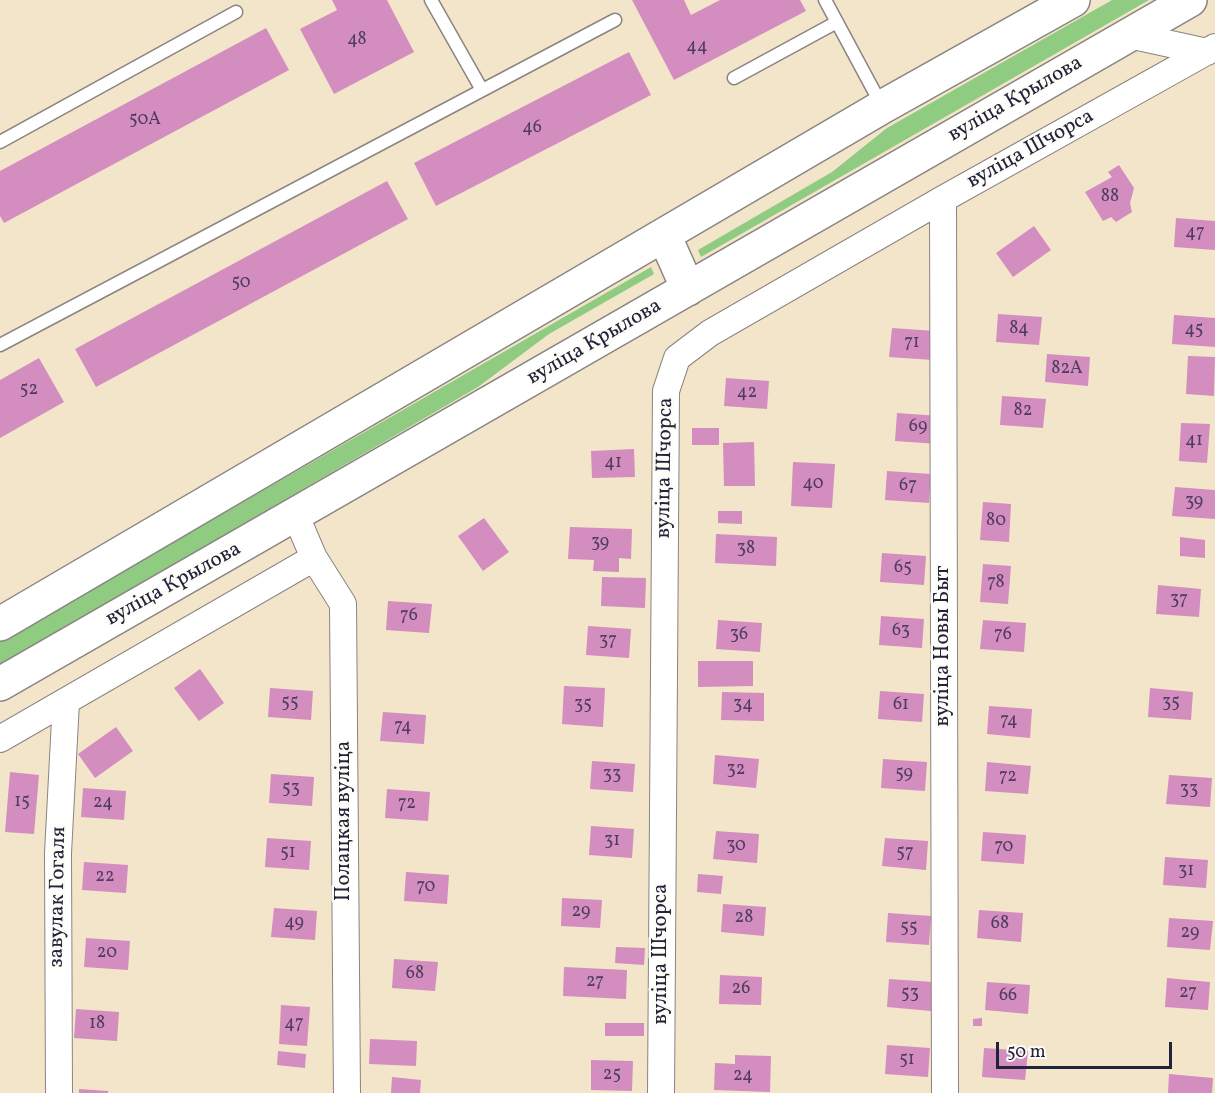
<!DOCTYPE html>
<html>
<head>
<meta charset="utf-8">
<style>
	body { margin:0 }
	#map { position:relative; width:1215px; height:1093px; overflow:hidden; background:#f3e5ca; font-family:Vollkorn,serif }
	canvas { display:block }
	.scale { position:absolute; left:996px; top:1042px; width:176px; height:27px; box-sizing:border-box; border:3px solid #22223b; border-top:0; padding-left:8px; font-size:18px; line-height:21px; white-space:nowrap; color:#22223b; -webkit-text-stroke:4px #fdfcf7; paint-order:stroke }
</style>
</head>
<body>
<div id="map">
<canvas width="1215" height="1093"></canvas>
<div class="scale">50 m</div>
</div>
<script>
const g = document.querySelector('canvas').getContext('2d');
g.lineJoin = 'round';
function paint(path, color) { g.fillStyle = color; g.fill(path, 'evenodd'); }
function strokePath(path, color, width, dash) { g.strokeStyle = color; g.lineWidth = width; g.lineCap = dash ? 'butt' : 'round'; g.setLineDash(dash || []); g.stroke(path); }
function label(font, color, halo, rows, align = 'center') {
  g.font = font + ' Vollkorn,serif'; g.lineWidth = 5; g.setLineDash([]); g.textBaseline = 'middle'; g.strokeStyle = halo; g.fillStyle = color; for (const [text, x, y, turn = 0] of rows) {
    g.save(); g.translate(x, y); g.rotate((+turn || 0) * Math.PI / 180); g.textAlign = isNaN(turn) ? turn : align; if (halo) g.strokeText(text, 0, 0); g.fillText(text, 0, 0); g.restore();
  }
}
paint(new Path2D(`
	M1112,0H1149L701,257L698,250L832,172L887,128Z
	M651,267L654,274L549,334L478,387L0,666V642Z`), '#8fcc81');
paint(new Path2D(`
	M332,0H387L414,52L334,94L300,29L337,10Z
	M632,0H684L691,15L720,0H800L806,11L674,80Z
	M266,28L289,70L4,223L0,216V171Z
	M629,52L651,95L436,206L414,163Z
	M1119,165L1134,188L1130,203L1132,212L1116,222L1111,217L1103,221L1085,192L1112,177L1108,172Z
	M387,181L408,219L96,387L75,349Z
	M1176,218L1215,221V250L1174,247Z
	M1034,226L1051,250L1013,277L996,253Z
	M998,314L1042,317L1039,345L996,342Z
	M1174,315L1215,318V347L1172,344Z
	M892,328L935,331L933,360L889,357Z
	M1047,354L1090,357L1088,386L1045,382Z
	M1188,356L1215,357L1214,396L1186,394Z
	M39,358L64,402L0,438V380Z
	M726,378L769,381L767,409L724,406Z
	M1002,396L1046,399L1043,428L1000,425Z
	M897,413L940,416L938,444L895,441Z
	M1181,423L1210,424L1207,463L1179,461Z
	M692,428H719V445H692Z
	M754,442L755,486H724L723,443Z
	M634,449L635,477L592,478L591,451Z
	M793,462L835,464L832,508L791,506Z
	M887,471L931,474L929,503L885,500Z
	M1175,487L1215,490V519L1172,516Z
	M983,502L1011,504L1009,542L980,540Z
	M718,511H742V524L718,523Z
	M484,518L509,552L483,571L458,536Z
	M570,527L632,529L631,559L619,558V572L593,571L594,560L568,559Z
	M716,534L777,537L776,566L715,563Z
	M1180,537L1205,540V558L1180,556Z
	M882,553L926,556L924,585L880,582Z
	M983,564L1011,566L1008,604L980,602Z
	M602,577L646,578L645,608L601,606Z
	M1158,585L1201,589L1199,617L1156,614Z
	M388,601L432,604L429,633L386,630Z
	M881,616L924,619L922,648L879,645Z
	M718,620L762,623L760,652L716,649Z
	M983,620L1026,623L1024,652L980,649Z
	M588,626L631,629L629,658L586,655Z
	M698,661H753V686L698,687Z
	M200,669L224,703L199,721L174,688Z
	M564,686L605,688L603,727L562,724Z
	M270,688L313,691L311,720L268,717Z
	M1150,688L1193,692L1191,720L1148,717Z
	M880,691L924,694L922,722L878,719Z
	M722,692L764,693V721L721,720Z
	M989,706L1032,709L1030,738L987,734Z
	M383,712L426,715L424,744L380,741Z
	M116,727L133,751L95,778L78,754Z
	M715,755L759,759L756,788L713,784Z
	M883,759L927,762L925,791L881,788Z
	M592,761L635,764L633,792L590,789Z
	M987,762L1031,766L1028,794L985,791Z
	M10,772L39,775L34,834L5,832Z
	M271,774L314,777L312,806L269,803Z
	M1169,775L1212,778L1210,807L1166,804Z
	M83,788L126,791L124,820L81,817Z
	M387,789L430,792L428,821L385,818Z
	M591,826L634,829L632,858L589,855Z
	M716,831L759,834L757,863L713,859Z
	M983,832L1026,835L1024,864L981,861Z
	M267,838L311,841L309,870L265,867Z
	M885,838L928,841L926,870L882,866Z
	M1165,857L1208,860L1206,888L1163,885Z
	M84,862L128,865L126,893L82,890Z
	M406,872L449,875L447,904L404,901Z
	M698,874L723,876L721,894L697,892Z
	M562,898L602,900L600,928L561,926Z
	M723,904L766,907L764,936L721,932Z
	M274,908L317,911L315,940L271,937Z
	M979,910L1023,913L1021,942L977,938Z
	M888,913L931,916L929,945L886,942Z
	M1169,918L1213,921L1210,950L1167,947Z
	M86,938L130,941L128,970L84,967Z
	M616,947L645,948L644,965L615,963Z
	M394,959L438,962L435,991L392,988Z
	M564,967L627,970L626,999L563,996Z
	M720,975L762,977L761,1005L719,1004Z
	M1167,978L1210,982L1208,1010L1165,1007Z
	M889,979L933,982L931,1011L887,1007Z
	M987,982L1030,985L1028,1014L985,1010Z
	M281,1005L310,1007L307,1046L279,1044Z
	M76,1009L119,1012L117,1041L74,1038Z
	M982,1018V1026H973V1019Z
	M605,1023H644V1036H605Z
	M370,1039L417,1041L416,1066L369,1064Z
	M887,1045L930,1048L928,1077L885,1074Z
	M984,1048L1028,1051L1025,1080L982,1077Z
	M278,1051L306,1054L305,1068L277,1065Z
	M735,1055L771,1056L770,1092L714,1090L715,1063L735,1064Z
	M591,1060L633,1061L632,1091L591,1090Z
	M1169,1074L1213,1078L1212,1093H1168Z
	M392,1077L421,1080L420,1093H391Z
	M79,1089L108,1091V1093H79Z`), '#d38dbf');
const service = new Path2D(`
	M431,0L482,90
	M825,0L882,106
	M734,78L837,22
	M0,142L236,12
	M0,345L615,20`);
const minor = new Path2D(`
	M1129,35L1207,52
	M943,199L945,1093
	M296,516L314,558L343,604L347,1093
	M0,739L314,558
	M59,1093L58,853L66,701
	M661,1093L666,391L677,358L710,333L943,199L1215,47`);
const secondary = new Path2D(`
	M664,235L688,289
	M0,624L882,107L1073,0
	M0,684L1190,0`);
strokePath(service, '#8a8482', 15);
strokePath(minor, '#8a8482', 28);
strokePath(secondary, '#8a8482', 36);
strokePath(service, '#fff', 12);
strokePath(minor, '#fff', 26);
strokePath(secondary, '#fff', 33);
label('18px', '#4e3d5c', null, [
	["48",357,41],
	["44",697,48],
	["50А",145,121],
	["46",532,129],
	["88",1110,198],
	["47",1195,234],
	["50",241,284],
	["84",1019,330],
	["45",1194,331],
	["71",912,344],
	["82А",1067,370],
	["52",29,391],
	["42",747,394],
	["82",1023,412],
	["69",918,428],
	["41",1194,442],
	["41",613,464],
	["40",813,485],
	["67",908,487],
	["39",1194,503],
	["80",996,522],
	["39",600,544],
	["38",746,550],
	["65",903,569],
	["78",996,584],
	["37",1179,601],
	["76",409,617],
	["63",901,632],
	["36",739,636],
	["76",1003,636],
	["37",608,642],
	["55",290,704],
	["35",1171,704],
	["35",583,706],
	["34",743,706],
	["61",901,706],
	["74",1009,722],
	["74",403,728],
	["32",736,771],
	["59",904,775],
	["33",612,776],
	["72",1008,778],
	["53",291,790],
	["33",1189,791],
	["15",22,803],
	["24",103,804],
	["72",407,805],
	["31",612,842],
	["30",736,847],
	["70",1004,848],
	["51",288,854],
	["57",905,854],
	["31",1186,872],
	["22",105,878],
	["70",426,888],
	["29",581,913],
	["28",744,919],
	["49",294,924],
	["68",1000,925],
	["55",909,929],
	["29",1190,934],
	["20",107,954],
	["68",415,975],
	["27",595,983],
	["26",741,990],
	["27",1188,994],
	["53",910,995],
	["66",1008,997],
	["18",97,1025],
	["47",294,1025],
	["51",907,1061],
	["25",612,1076],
	["24",743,1077]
]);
label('21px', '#22223b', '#fdfcf7', [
	["вуліца Крылова",1016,100,-30],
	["вуліца Шчорса",1031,150,-29],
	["вуліца Крылова",595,343,-30],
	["вуліца Шчорса",666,468,-89],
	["вуліца Крылова",174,585,-29],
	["вуліца Новы Быт",944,646,-90],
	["Полацкая вуліца",345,821,-90],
	["завулак Гогаля",59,897,-89],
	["вуліца Шчорса",662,954,-90]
]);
</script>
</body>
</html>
